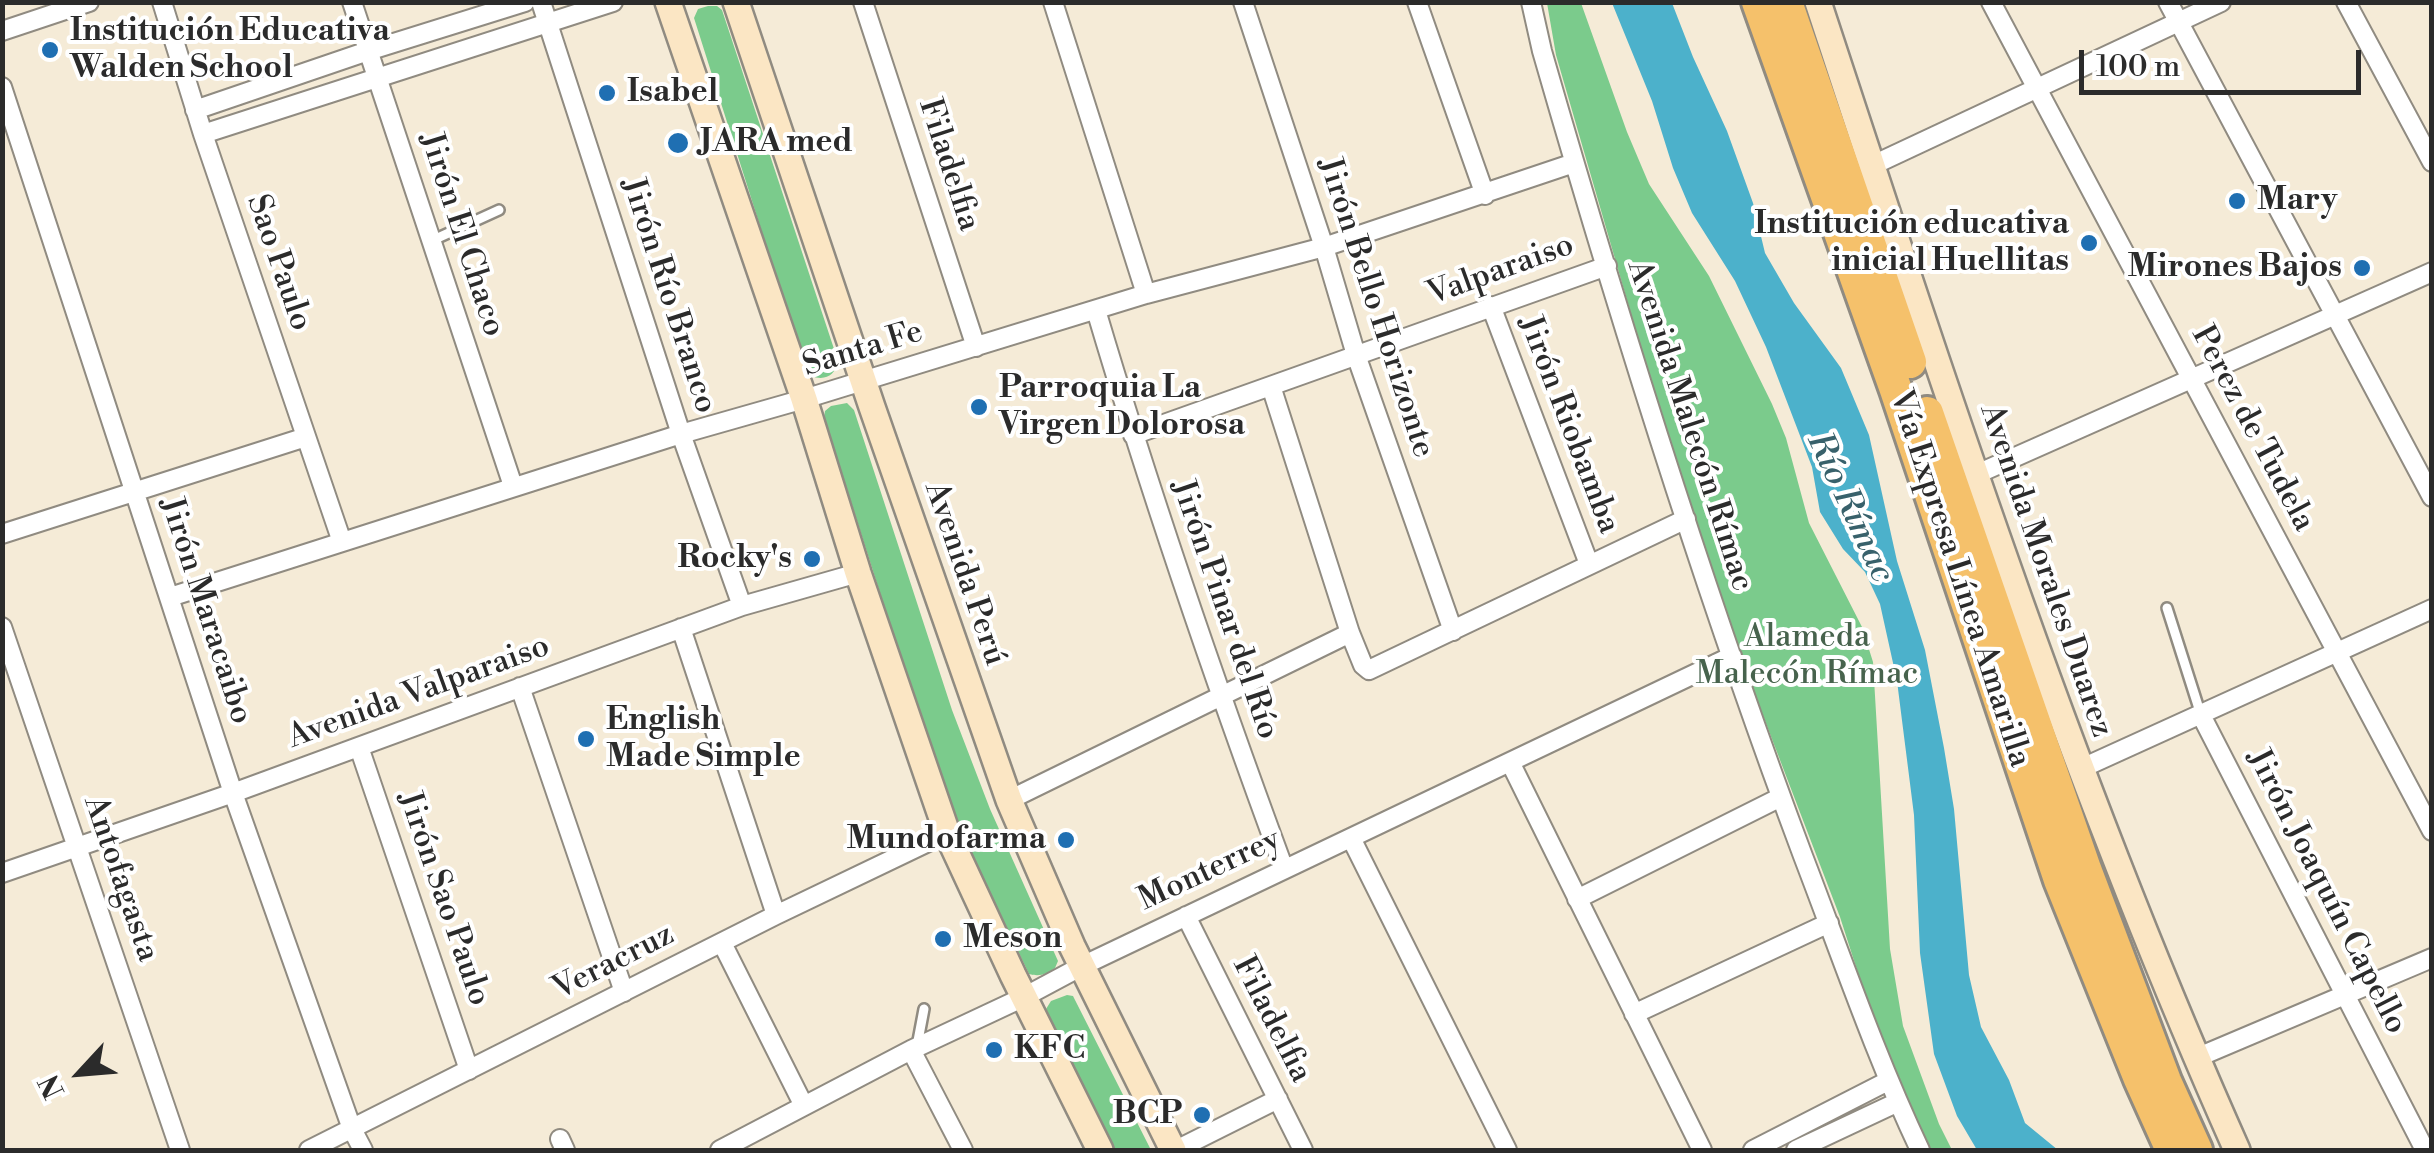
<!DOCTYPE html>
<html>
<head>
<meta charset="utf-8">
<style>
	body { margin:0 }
	#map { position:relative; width:2434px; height:1153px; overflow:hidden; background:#f5ebd7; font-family:"Libre Bodoni",serif }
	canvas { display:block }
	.frame { position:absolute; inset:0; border:5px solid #2b2b2b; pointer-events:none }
	.north { position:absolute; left:30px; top:1023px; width:100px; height:100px; -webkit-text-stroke:8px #fff; paint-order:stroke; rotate:244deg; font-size:28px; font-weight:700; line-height:40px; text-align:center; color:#2b2b2b }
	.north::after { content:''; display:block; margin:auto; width:35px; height:45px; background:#2b2b2b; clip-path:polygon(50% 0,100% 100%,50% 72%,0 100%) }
	.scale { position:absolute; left:2079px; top:50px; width:282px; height:45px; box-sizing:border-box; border:5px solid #2b2b2b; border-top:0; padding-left:12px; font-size:30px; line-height:35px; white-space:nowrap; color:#2b2b2b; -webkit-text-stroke:8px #fff; paint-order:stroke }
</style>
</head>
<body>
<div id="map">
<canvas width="2434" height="1153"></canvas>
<div class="frame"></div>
<div class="north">N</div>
<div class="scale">100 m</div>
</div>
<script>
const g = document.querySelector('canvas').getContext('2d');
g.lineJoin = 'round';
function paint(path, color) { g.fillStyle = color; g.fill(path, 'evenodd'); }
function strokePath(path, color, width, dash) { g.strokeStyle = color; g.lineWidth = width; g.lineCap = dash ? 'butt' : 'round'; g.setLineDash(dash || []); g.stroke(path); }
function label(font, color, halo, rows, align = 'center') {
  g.font = font + ' "Libre Bodoni",serif'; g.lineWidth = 8; g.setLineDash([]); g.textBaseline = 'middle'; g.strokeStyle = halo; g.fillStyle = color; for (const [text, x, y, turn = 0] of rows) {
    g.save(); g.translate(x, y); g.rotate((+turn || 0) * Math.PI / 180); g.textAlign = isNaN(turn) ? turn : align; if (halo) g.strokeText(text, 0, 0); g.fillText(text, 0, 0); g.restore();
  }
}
paint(new Path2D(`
	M1547,3H1581L1627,132L1649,184L1709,276L1772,404L1786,438L1809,523L1862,627L1873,662L1890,949L1903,1026L1939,1124L1952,1150H1928L1884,1054L1840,917L1754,692L1726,612L1655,397L1556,55Z
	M708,6H717L722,10L838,361C835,376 825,381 811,376L806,371L694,18L698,9Z
	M847,403L854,410L952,710L990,809L1058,961L1055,968C1047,974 1040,977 1029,974L961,832L929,747L824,417L825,411L831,406Z
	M1067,995L1073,996L1075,1000L1151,1150H1115L1046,1009L1051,1001Z`), '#7bcb8c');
paint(new Path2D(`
	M1612,3H1672L1693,57L1727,131L1753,203L1765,253L1794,303L1841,368L1869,435L1897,561L1925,650L1944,748L1954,809L1969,975L1981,1027L2009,1080L2025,1123L2058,1150H1977L1957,1116L1934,1054L1920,953L1914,815L1897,681L1880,604L1865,572L1843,549L1820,512L1812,467L1766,347L1735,281L1692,213L1673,168L1652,101Z`), '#4cb1cb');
const lane = new Path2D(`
	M431,241L499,210
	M2167,608L2201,715
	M917,1046L924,1009`);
const street = new Path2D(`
	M162,2L203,134L342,542
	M352,2L513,486
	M541,2L681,434L742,606
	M863,2L976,347
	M1053,2L1146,294
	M1243,2L1324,247L1356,355L1453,631
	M1417,2L1485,195
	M1531,2L1542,51C1620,322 1704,592 1803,856C1841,955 1875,1055 1920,1150
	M1991,2L2432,831
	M2168,2L2432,497
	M2346,2L2432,162
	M2,31L89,2
	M2,87L233,793L352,1129L363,1150
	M195,110L368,51L525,2
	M203,134L613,2
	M1871,166L2221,2
	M1491,306L1589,564
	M1096,310C1152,499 1216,685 1284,869
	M1271,386L1350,633L1363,665L1369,670L1686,519
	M1133,435L1607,266
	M1977,474L2432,272
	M2,534L306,437
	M170,597L681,434L804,399L1146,294L1324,247L1574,163
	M2,627L180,1150
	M681,628L776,915
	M520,687L624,992
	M2201,715L2425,1150
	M359,747L469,1070
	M1510,762L1702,1150
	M2080,769L2432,609
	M1009,800L1350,633
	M1351,838L1507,1150
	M2,873L233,793L742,606L858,573
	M1577,899L1781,797
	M1186,916L1303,1150
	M722,943L804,1106
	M1634,1014L1829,923
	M911,1050L963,1150
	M2196,1058L2432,958
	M560,1139L565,1150
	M309,1150L776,915L947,833
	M720,1150L911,1050L1024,997L1082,966L1732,656
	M1176,1150L1278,1099
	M1753,1150L1888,1081
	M1796,1150L1898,1102`);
const secondary = new Path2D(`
	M668,2L804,399L858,573L947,833L1013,975L1100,1150
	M736,2L872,407L1009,800L1072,946L1173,1150
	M1818,2C1945,389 2071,778 2237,1150`);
const highway = new Path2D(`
	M1758,2L1896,390L2060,880L2140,1079L2172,1150
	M1786,2L1910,362
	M1927,413L2085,869L2165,1081L2196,1150`);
strokePath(lane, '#908b81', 14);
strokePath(street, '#908b81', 22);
strokePath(secondary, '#908b81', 30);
strokePath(highway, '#908b81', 38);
strokePath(lane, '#fff', 9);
strokePath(street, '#fff', 18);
strokePath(secondary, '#fbe6c4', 25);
strokePath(highway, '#f5c16b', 32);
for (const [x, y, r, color] of [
	[50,50,10,"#1f6fb2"],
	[607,93,10,"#1f6fb2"],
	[678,143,12,"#1f6fb2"],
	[2237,201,10,"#1f6fb2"],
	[2089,243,10,"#1f6fb2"],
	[2362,268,10,"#1f6fb2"],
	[979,407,10,"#1f6fb2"],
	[812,559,10,"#1f6fb2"],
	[586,739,10,"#1f6fb2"],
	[1066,840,10,"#1f6fb2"],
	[943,939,10,"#1f6fb2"],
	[994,1050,10,"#1f6fb2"],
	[1202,1115,10,"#1f6fb2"]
]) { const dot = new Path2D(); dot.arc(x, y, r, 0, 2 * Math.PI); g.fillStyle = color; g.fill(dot); strokePath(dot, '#fff', 4); }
label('bold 32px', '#2b2b2b', '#fff', [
	["Institución Educativa",70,32],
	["Walden School",70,69],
	["Isabel",627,93],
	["JARA med",700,143],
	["Mary",2257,201],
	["Institución educativa",2069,225,"right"],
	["inicial Huellitas",2069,262,"right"],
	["Mirones Bajos",2342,268,"right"],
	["Parroquia La",999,389],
	["Virgen Dolorosa",999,426],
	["Rocky's",792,559,"right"],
	["English",606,721],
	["Made Simple",606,758],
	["Mundofarma",1046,840,"right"],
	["Meson",963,939],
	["KFC",1014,1050],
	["BCP",1182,1115,"right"]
], 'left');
label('32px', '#2b2b2b', '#fff', [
	["Filadelfia",948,165,72],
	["Jirón El Chaco",461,235,72],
	["Sao Paulo",278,263,71],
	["Valparaiso",1501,271,-20],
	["Jirón Río Branco",668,296,72],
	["Jirón Bello Horizonte",1375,308,72],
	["Santa Fe",863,350,-17],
	["Jirón Riobamba",1568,425,69],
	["Avenida Malecón Rímac",1689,426,72],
	["Perez de Tudela",2252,429,62],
	["Avenida Morales Duarez",2045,571,71],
	["Avenida Perú",964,574,71],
	["Vía Expresa Línea Amarilla",1959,579,72],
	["Jirón Pinar del Río",1224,610,71],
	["Jirón Maracaibo",205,611,72],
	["Avenida Valparaiso",419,693,-20],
	["Monterrey",1210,871,-25],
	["Antofagasta",120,879,71],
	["Jirón Joaquín Capello",2326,892,63],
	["Jirón Sao Paulo",443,899,71],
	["Veracruz",614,963,-27],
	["Filadelfia",1271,1020,63]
]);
label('32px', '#47634d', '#fff', [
	["Alameda",1807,638],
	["Malecón Rímac",1807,675]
]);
label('italic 35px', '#38616b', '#fff', [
	["Río Rímac",1849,508,65]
]);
</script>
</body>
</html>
